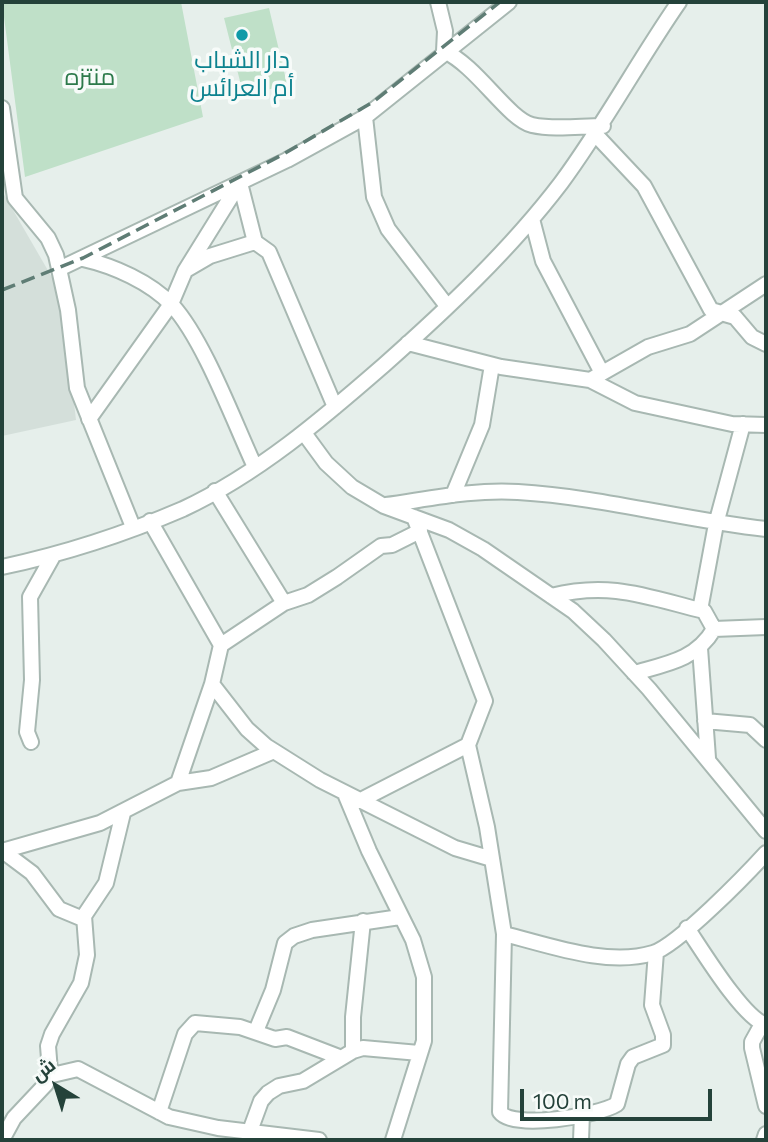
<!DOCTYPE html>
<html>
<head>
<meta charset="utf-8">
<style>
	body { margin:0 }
	#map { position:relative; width:768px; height:1142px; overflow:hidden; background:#e6efeb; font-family:Commissioner,Cairo,sans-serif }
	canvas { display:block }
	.frame { position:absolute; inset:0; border:4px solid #24423a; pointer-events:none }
	.north { position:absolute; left:21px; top:1051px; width:70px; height:70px; -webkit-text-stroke:5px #f7fbf9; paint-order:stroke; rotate:322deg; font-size:19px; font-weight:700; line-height:28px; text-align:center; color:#24423a }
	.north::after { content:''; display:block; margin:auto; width:24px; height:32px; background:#24423a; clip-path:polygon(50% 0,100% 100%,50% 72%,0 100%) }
	.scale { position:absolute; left:520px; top:1089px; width:192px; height:32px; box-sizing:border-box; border:4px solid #24423a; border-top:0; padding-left:9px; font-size:21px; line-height:24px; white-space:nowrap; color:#24423a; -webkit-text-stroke:5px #f7fbf9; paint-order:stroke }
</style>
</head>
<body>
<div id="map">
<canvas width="768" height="1142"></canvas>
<div class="frame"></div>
<div class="north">ش</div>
<div class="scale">100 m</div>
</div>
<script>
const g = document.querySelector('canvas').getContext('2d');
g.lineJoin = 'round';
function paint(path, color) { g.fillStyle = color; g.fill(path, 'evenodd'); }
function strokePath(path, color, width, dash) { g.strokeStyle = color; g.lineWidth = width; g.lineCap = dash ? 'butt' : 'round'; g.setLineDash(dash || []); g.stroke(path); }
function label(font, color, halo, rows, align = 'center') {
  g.font = font + ' Commissioner,Cairo,sans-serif'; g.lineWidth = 7; g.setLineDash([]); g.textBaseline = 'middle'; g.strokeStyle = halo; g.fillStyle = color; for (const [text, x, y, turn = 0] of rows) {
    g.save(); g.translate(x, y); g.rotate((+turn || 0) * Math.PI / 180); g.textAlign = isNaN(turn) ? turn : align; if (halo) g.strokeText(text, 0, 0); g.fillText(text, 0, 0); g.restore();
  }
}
paint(new Path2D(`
	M2,191L61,293L76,420L2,436Z`), '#d4dfda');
paint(new Path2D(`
	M2,2H181L203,117L25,177Z
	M269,8L287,84L244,97L224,18Z`), '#bfe0c8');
const minor = new Path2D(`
	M438,2L445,31L444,51C477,66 508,119 532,125C554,130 580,126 603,126
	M2,108L15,198L48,238L56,255L68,310L77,388L133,527
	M365,117L374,197L388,229L447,306
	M596,135L644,186L711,310L735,317L752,337L766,344
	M240,183L255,242
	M532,219L543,261L602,373
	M83,259C114,266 150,282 172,305C204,340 234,422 255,467
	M59,269L287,160L365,117L509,2
	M186,270L210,256L255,242L269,252L335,407
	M408,343L501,367L590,380L635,403L732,424L766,425
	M590,380L648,347L690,334L766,284
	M89,419L171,304L185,271L239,184
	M304,433L326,463L352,487L384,506L449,530L483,549L573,611L604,640L649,689L766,831
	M215,491L284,603
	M453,495L482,425L492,365
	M386,505C429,499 474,489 518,492C602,497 683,520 766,529
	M414,517L485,701L468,745L487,827L504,934L500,1112C513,1130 598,1116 617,1104L628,1064L633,1057L663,1045V1035L652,1005L656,952
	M150,521L221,645
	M2,567C63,554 125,534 183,509C258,474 322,419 384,365C447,309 510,250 561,183C604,125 638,61 679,2
	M551,596C611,581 647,597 704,611L714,629L766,627
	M700,610L716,524L743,424
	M700,648L708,758
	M634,673C666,664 696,660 714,629
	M212,684L247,729L266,746L320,780L455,848L492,859
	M705,721L750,725L766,740
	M31,742L27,732L32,680L30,597L53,556
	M178,783L212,684L221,645L284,603L308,595L337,577L381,546L392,545L420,531
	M346,796L369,851L413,940L424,977V1041L393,1140
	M359,801L468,745
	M2,851L100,823L178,783L211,778L274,751
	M4,852L32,873L59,909L83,919
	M687,928C702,950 743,1018 766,1025
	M504,934C549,945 607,967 653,953C678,945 746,875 766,853
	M762,1024L752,1042V1048L766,1106
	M256,1031L273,990L285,943L294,936L312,930L400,917
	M353,1051V1017L363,921
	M48,1076L78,1069L169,1117L218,1128L319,1140
	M159,1112L185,1034L195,1023L240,1027L275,1039L287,1037L339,1057
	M250,1131L261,1101L268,1093L279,1086L303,1081L353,1051L363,1048L419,1053
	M2,1140L14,1118L46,1084L50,1071L48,1046L52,1034L81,983L87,955L84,916L106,883L123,813
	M581,1140L582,1114
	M764,1140L766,1134`);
strokePath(minor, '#a8b8b2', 18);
strokePath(minor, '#fff', 14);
strokePath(new Path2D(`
	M2,290L83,258L280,156L373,102L500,2`), '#5f7d75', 3.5, [14, 7]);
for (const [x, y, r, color] of [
	[242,35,7,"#0f9aa8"]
]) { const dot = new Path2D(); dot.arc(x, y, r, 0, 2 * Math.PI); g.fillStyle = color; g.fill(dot); strokePath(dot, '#f7fbf9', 2.5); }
label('24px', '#0d838f', '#f7fbf9', [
	["دار الشباب",242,60],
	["أم العرائس",242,88]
]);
label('24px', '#2d7a4b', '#f7fbf9', [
	["منتزه",90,77]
]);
</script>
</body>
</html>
